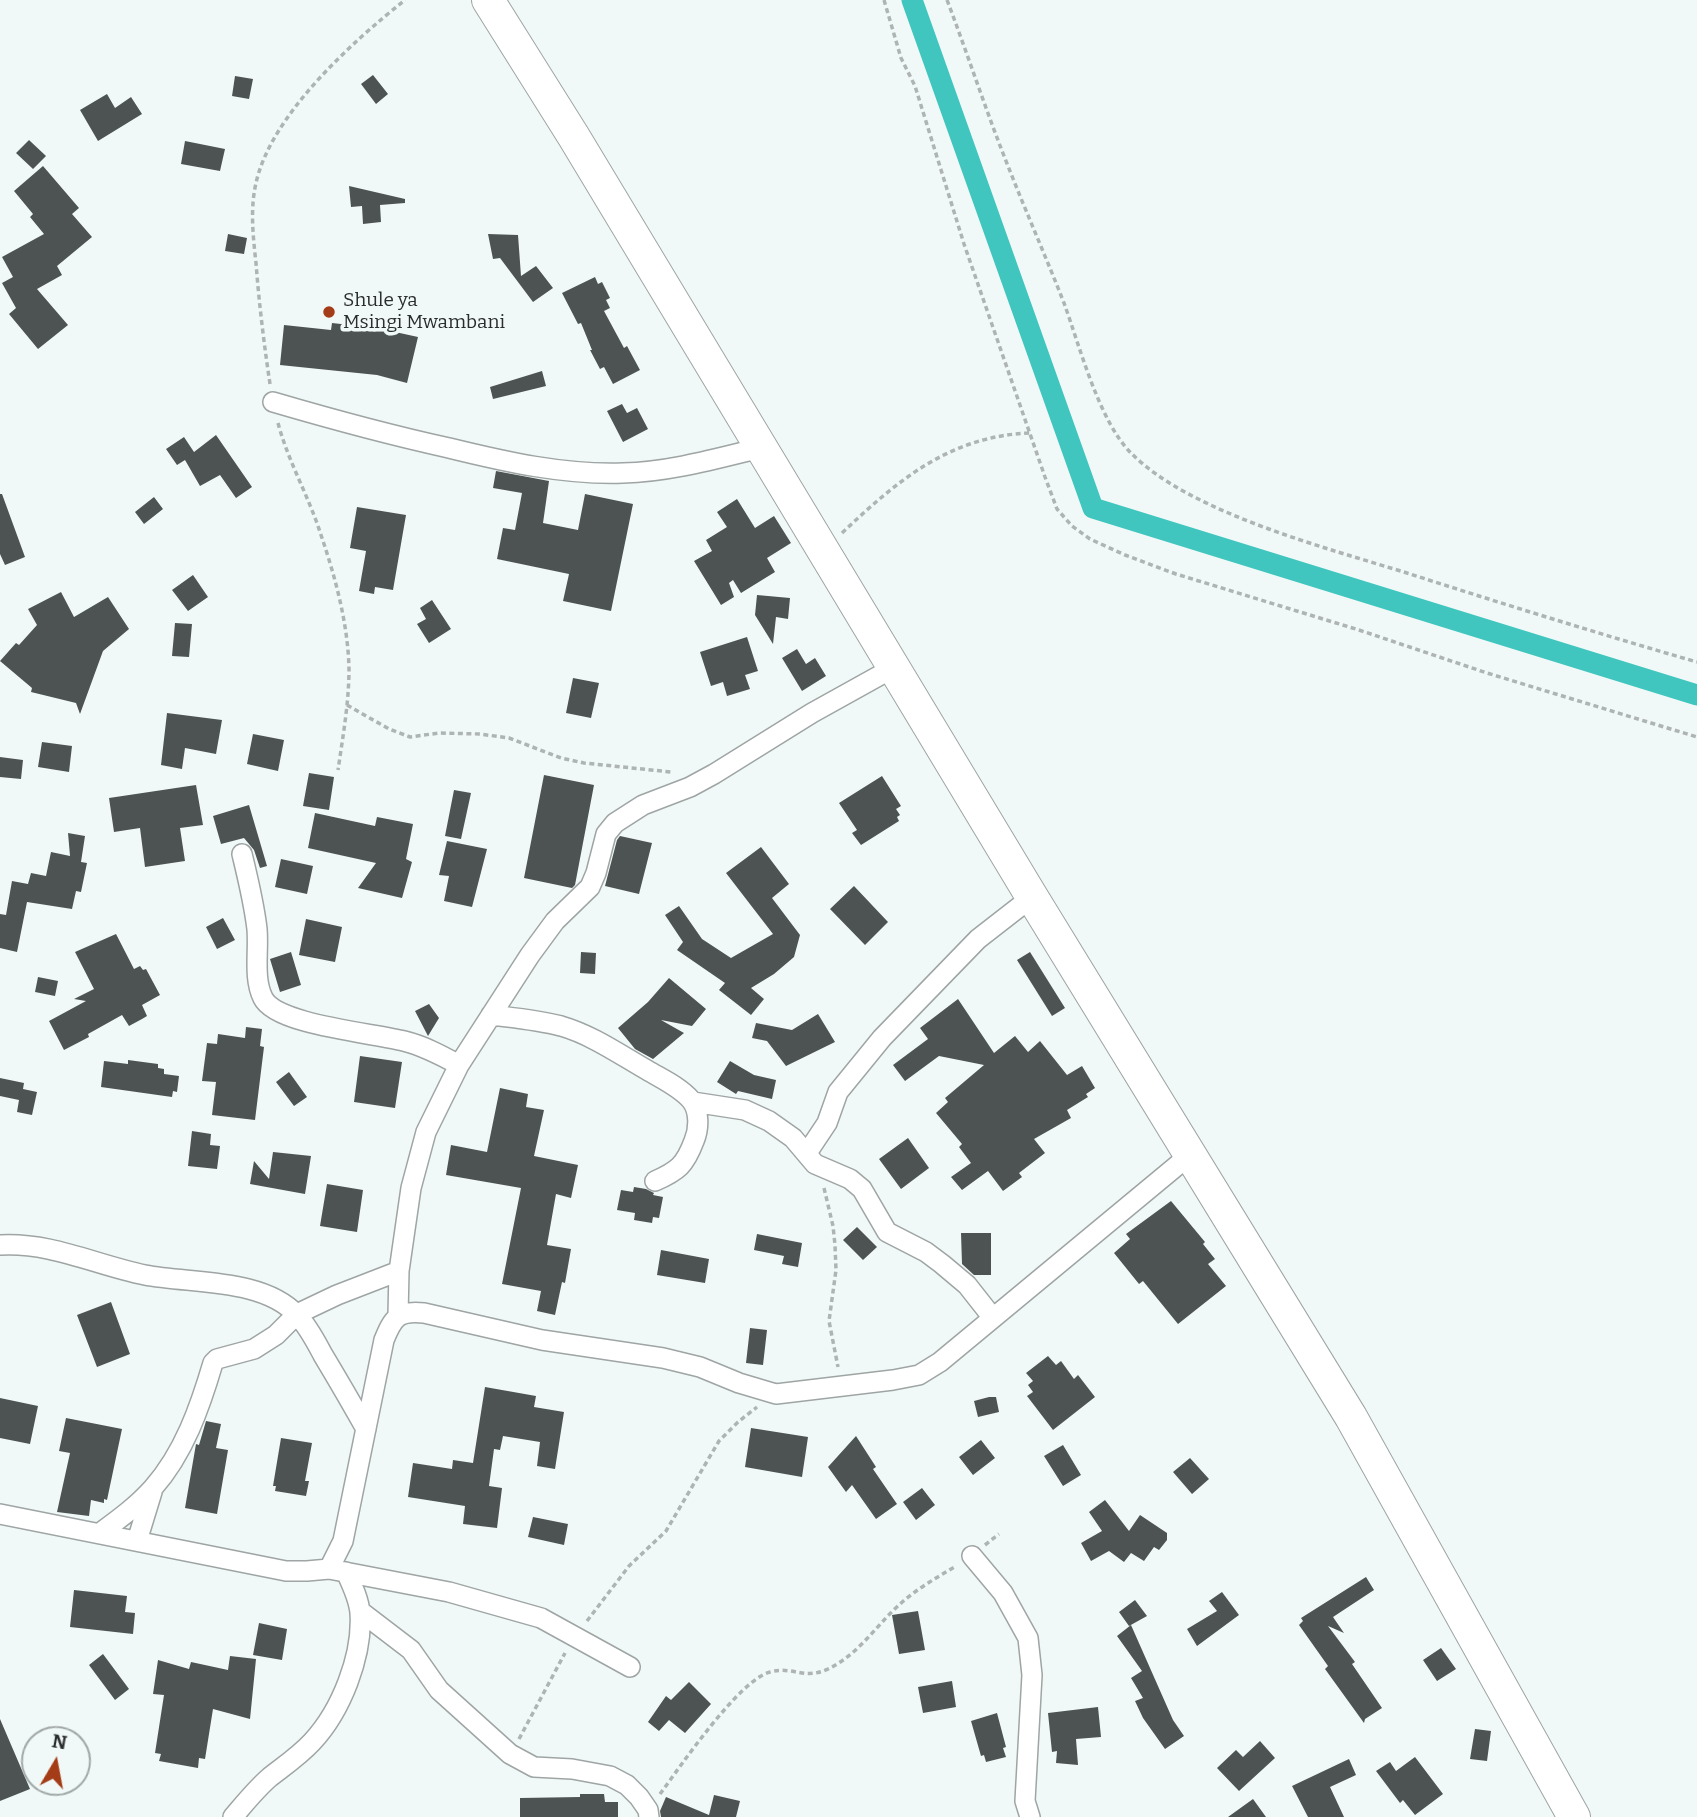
<!DOCTYPE html>
<html>
<head>
<meta charset="utf-8">
<style>
	body { margin:0 }
	#map { position:relative; width:1697px; height:1817px; overflow:hidden; background:#f1f9f8; font-family:Bitter,serif }
	canvas { display:block }
	.north { position:absolute; left:21px; top:1726px; width:70px; height:70px; box-sizing:border-box; background:#f1f9f8; border:2px solid #a1a7a7; border-radius:50%; rotate:10deg; font-size:19px; font-weight:700; line-height:28px; text-align:center; color:#2a2d2d }
	.north::after { content:''; display:block; margin:auto; width:24px; height:32px; background:#a43d17; clip-path:polygon(50% 0,100% 100%,50% 72%,0 100%) }
</style>
</head>
<body>
<div id="map">
<canvas width="1697" height="1817"></canvas>
<div class="north">N</div>
</div>
<script>
const g = document.querySelector('canvas').getContext('2d');
g.lineJoin = 'round';
function strokePath(path, color, width, dash) { g.strokeStyle = color; g.lineWidth = width; g.lineCap = dash ? 'butt' : 'round'; g.setLineDash(dash || []); g.stroke(path); }
function paint(path, color) { g.fillStyle = color; g.fill(path, 'evenodd'); }
function label(font, color, halo, rows, align = 'center') {
  g.font = font + ' Bitter,serif'; g.lineWidth = 7; g.setLineDash([]); g.textBaseline = 'middle'; g.strokeStyle = halo; g.fillStyle = color; for (const [text, x, y, turn = 0] of rows) {
    g.save(); g.translate(x, y); g.rotate((+turn || 0) * Math.PI / 180); g.textAlign = isNaN(turn) ? turn : align; if (halo) g.strokeText(text, 0, 0); g.fillText(text, 0, 0); g.restore();
  }
}
strokePath(new Path2D(`
	M912,0L1093,508L1697,695`), '#40c6be', 21);
paint(new Path2D(`
	M373,75L388,94L376,104L361,84Z
	M235,76L253,79L249,99L232,96Z
	M107,94L115,108L131,97L142,114L98,141L80,110Z
	M29,140L46,156L33,169L16,153Z
	M185,141L225,149L220,171L181,164Z
	M43,166L79,208L72,214L92,237L57,266L62,275L37,289L68,325L38,349L9,314L16,308L2,283L13,277L2,257L44,234L30,217L33,214L14,191Z
	M349,186L405,199V203L380,205L381,222L363,224L362,206L351,207Z
	M228,234L247,238L244,254L225,251Z
	M488,234L518,235L521,276L536,266L553,288L533,302L500,258L493,259Z
	M595,277L598,284L602,282L610,298L606,300L610,308L604,311L624,348L627,346L640,370L613,384L604,367L600,369L590,350H592L581,323L578,324L562,293Z
	M332,323L377,328L418,337L407,383L377,375L280,365L284,325L331,330Z
	M542,371L546,386L493,399L490,387Z
	M622,404L627,413L637,408L648,429L623,442L607,411Z
	M216,435L252,487L236,498L220,475L200,486L185,460L177,465L166,449L184,437L194,452Z
	M496,471L549,481L543,523L578,530L585,494L633,504L611,611L563,601L569,574L497,559L503,528L515,530L522,493L493,488Z
	M0,494H2L25,557L5,565L0,554Z
	M154,497L163,509L144,524L135,512Z
	M737,499L755,528L774,516L791,543L767,558L775,572L741,593L733,580L729,583L734,597L721,605L694,561L712,551L706,540L727,527L717,512Z
	M357,507L406,515L393,590L375,587L374,594L359,591L366,551L350,548Z
	M193,575L208,597L188,611L172,590Z
	M61,592L74,617L108,597L129,629L103,651L80,714L76,703L31,692L32,688L0,661L16,643L19,645L37,625L28,609Z
	M757,595L790,598L788,619L776,617L773,644L755,615Z
	M432,600L451,629L429,643L417,624L426,619L420,608Z
	M175,623L192,624L189,657L172,656Z
	M747,637L758,671L745,675L750,689L727,696L723,682L711,686L700,652Z
	M797,649L806,664L815,658L826,676L802,691L782,658Z
	M573,678L599,683L591,718L566,713Z
	M167,713L222,720L216,754L185,748L182,769L161,765Z
	M253,734L284,740L278,771L247,764Z
	M42,742L72,746L69,772L38,767Z
	M0,757L23,760L21,779L0,777Z
	M309,773L334,777L329,810L303,806Z
	M544,775L594,785L575,885L572,888L524,878Z
	M882,776L901,806L896,809L900,815L897,817L899,821L861,845L852,833L857,830L839,803Z
	M196,785L203,825L180,828L185,861L145,867L140,828L114,832L109,798Z
	M454,790L471,793L461,839L445,836Z
	M249,805L267,866L260,868L254,850L244,838L221,844L213,816Z
	M315,813L375,826L377,817L413,824L406,859L412,862L402,898L358,888L376,863L308,848Z
	M68,833L85,836L81,862L87,863L81,892L76,891L72,909L27,902L17,952L0,948V914L6,915L12,881L28,884L31,873L46,876L51,852L70,856Z
	M620,836L652,843L639,894L605,886L617,840Z
	M447,841L487,849L472,907L444,901L449,876L439,875Z
	M761,847L789,884L772,898L800,935L794,957L774,974L751,988L764,999L751,1015L719,990L725,983L677,950L683,942L665,915L679,906L702,939L731,958L773,934L726,873Z
	M281,859L313,866L307,894L275,887Z
	M854,886L888,922L865,945L830,909Z
	M223,918L235,940L217,949L206,927Z
	M306,919L342,927L335,962L299,955Z
	M116,934L134,969L140,966L143,970L146,969L160,995L142,1005L147,1016L142,1019L129,1026L122,1015L88,1034L89,1037L64,1050L49,1021L86,1001L74,999L94,989L75,952Z
	M291,952L301,985L280,992L270,959Z
	M581,952L596,953L595,974L580,973Z
	M1030,952L1065,1008L1052,1016L1017,960Z
	M38,977L58,981L55,996L35,992Z
	M669,978L706,1009L692,1026L661,1020L684,1033L653,1059L635,1049L618,1028L648,1002Z
	M958,999L994,1053L1015,1036L1028,1052L1040,1041L1067,1075L1082,1066L1095,1088L1086,1094L1088,1097L1067,1110L1071,1118L1034,1139L1045,1153L1019,1173L1022,1177L1003,1191L988,1171L962,1190L951,1177L971,1163L959,1147L962,1144L936,1113L948,1102L945,1098L984,1065L939,1056L905,1081L893,1065L928,1039L920,1028Z
	M429,1004L439,1018L428,1036L415,1011Z
	M818,1014L835,1042L786,1066L767,1041L752,1038L756,1023L792,1030Z
	M246,1027L262,1029L260,1046L264,1047L255,1120L212,1115L216,1082L202,1081L207,1043L217,1044L218,1034L245,1038Z
	M360,1056L402,1062L395,1108L354,1102Z
	M128,1060L158,1064V1068L164,1069V1074L179,1076L177,1092L173,1091L172,1097L101,1087L104,1061L128,1064Z
	M730,1061L754,1075L776,1080L772,1099L738,1091L736,1094L717,1082Z
	M289,1072L307,1097L294,1106L276,1082Z
	M0,1078L24,1083L23,1089L37,1092L32,1115L17,1112L19,1100L0,1096Z
	M500,1088L528,1094L526,1107L544,1110L534,1156L578,1165L571,1198L556,1194L547,1245L571,1249L565,1283L562,1282L555,1315L537,1311L541,1291L502,1284L521,1188L446,1175L451,1145L487,1152Z
	M192,1131L211,1134L210,1145L220,1146L217,1169L188,1166Z
	M908,1138L929,1168L901,1189L879,1159Z
	M273,1152L311,1156L305,1194L250,1184L254,1161L269,1179Z
	M327,1184L363,1190L357,1232L320,1226Z
	M634,1187L646,1189L654,1193L653,1195L663,1197L659,1218L653,1217L652,1223L634,1220L635,1213L617,1210L621,1190L633,1192Z
	M1171,1201L1205,1242L1203,1244L1215,1259L1208,1264L1226,1286L1178,1324L1143,1281L1139,1284L1114,1253L1130,1239L1126,1234Z
	M857,1227L877,1247L863,1260L843,1240Z
	M961,1233H991V1275H974L962,1264Z
	M757,1234L802,1243L798,1267L782,1264L784,1256L754,1250Z
	M661,1250L709,1259L705,1283L657,1275Z
	M111,1302L130,1354L97,1367L77,1315Z
	M750,1328L767,1330L763,1365L746,1363Z
	M1048,1356L1056,1365L1061,1361L1074,1379L1078,1375L1095,1397L1053,1430L1027,1396L1033,1392L1028,1385L1033,1381L1026,1373Z
	M485,1387L536,1396L534,1407L564,1412L555,1469L537,1466L540,1442L503,1436L500,1450L494,1449L489,1486L502,1488L497,1528L463,1524L465,1506L408,1497L413,1463L452,1469L453,1460L473,1463Z
	M989,1397H996L999,1412L978,1417L974,1401Z
	M0,1398L38,1406L30,1444L0,1438Z
	M66,1418L122,1429L107,1500L104,1499V1503L91,1500L89,1516L57,1512L70,1453L59,1451Z
	M206,1421L221,1424L216,1448L228,1450L217,1514L185,1508L196,1444L199,1445Z
	M751,1428L808,1437L802,1477L745,1467Z
	M856,1436L876,1467L873,1469L897,1504L876,1519L852,1485L846,1492L828,1467Z
	M281,1438L312,1443L305,1481H309L306,1496L275,1491L276,1486H273Z
	M981,1440L995,1458L973,1475L959,1457Z
	M1063,1445L1081,1475L1063,1486L1044,1456Z
	M1190,1458L1209,1479L1192,1494L1173,1472Z
	M922,1488L935,1505L916,1520L903,1502Z
	M1105,1500L1129,1531L1140,1515L1167,1533V1540L1159,1550L1154,1547L1144,1561L1131,1553L1124,1562L1109,1551L1091,1561L1081,1543L1102,1531L1089,1512Z
	M533,1517L568,1524L564,1545L528,1537Z
	M1366,1577L1374,1590L1333,1617L1344,1633L1328,1626L1355,1662L1352,1664L1382,1708L1365,1719L1364,1723L1325,1669L1328,1666L1299,1625L1303,1621L1301,1618Z
	M74,1590L127,1596L125,1612L135,1613L133,1634L70,1627Z
	M1222,1592L1239,1615L1197,1646L1187,1629L1217,1611L1209,1601Z
	M1135,1600L1147,1616L1129,1626L1119,1612Z
	M918,1611L925,1650L899,1654L892,1615Z
	M259,1623L287,1629L282,1660L253,1655Z
	M1131,1625L1173,1720L1184,1736L1165,1749L1143,1718L1135,1701L1143,1698L1131,1678L1142,1671L1117,1636Z
	M1441,1648L1456,1669L1437,1681L1423,1660Z
	M103,1654L129,1689L115,1700L89,1665Z
	M230,1656L256,1659L250,1719L213,1709L205,1759L199,1758L198,1768L159,1761L161,1754L155,1753L164,1695L153,1694L158,1660L189,1669L191,1662L228,1670Z
	M952,1681L956,1707L923,1713L918,1687Z
	M689,1682L711,1704L685,1733L669,1720L659,1731L648,1722L666,1696L671,1700Z
	M1098,1707L1101,1737L1076,1739L1078,1765L1056,1763L1057,1751L1052,1752L1048,1713Z
	M997,1713L1006,1747L1003,1748L1006,1757L986,1762L984,1755L981,1756L971,1721Z
	M0,1719L30,1789L0,1801Z
	M1475,1729L1491,1731L1487,1761L1470,1759Z
	M1260,1741L1275,1758L1239,1791L1217,1768L1236,1750L1243,1757Z
	M1415,1757L1443,1794L1415,1815L1403,1800L1400,1803L1376,1771L1390,1762L1396,1771Z
	M1349,1759L1356,1775L1330,1787L1344,1817H1308L1292,1786Z
	M580,1794H604L605,1802H618V1817H520V1798L580,1797Z
	M714,1795L740,1801L736,1817H661L660,1811L666,1797L709,1815Z
	M1253,1799L1266,1817H1228Z`), '#4d5352');
const minor = new Path2D(`
	M273,402C331,419 390,435 449,448C506,462 564,475 623,473C669,472 715,459 760,448
	M242,854C248,879 254,903 257,929C259,951 253,978 263,998C276,1025 374,1033 404,1041C424,1046 441,1055 459,1065
	M491,1015C515,1018 538,1020 561,1026C592,1035 619,1054 647,1070C662,1079 680,1087 691,1100C700,1111 699,1129 694,1141C685,1165 678,1171 655,1181
	M693,1102L745,1110L769,1121L793,1138L815,1164L850,1179L862,1189L887,1232L926,1252L942,1264L967,1285L993,1318
	M807,1153L827,1123L838,1092L882,1038L978,939L1032,897
	M0,1245C51,1242 96,1265 145,1275C192,1284 263,1278 297,1315C308,1326 316,1342 323,1355C338,1380 352,1404 366,1429
	M398,1315L399,1271L411,1188L426,1132L459,1065L530,955L555,921L590,887L596,873L606,834L615,823L643,805L690,787L714,774L812,713L893,668
	M0,1514L286,1571H307L329,1569L343,1541L384,1340C393,1318 398,1310 424,1313L542,1340L663,1358L700,1367L739,1383L776,1394L893,1380L919,1375L940,1362L1191,1154
	M100,1533C119,1519 137,1506 153,1488C184,1453 200,1407 213,1363L217,1359L254,1349L276,1335L297,1314L337,1295L399,1271
	M137,1541L152,1492
	M972,1556L1003,1593L1028,1638L1032,1675L1025,1801L1030,1817
	M329,1569L449,1592L541,1618L630,1667
	M360,1611L411,1650L439,1690L510,1754L534,1767L572,1769L610,1776L627,1785L639,1797L648,1810L649,1817
	M233,1817C245,1803 256,1789 270,1777C284,1766 299,1756 312,1742C341,1711 363,1656 360,1613C359,1599 352,1585 346,1572`);
const primary = new Path2D(`
	M488,0L574,137L1032,897L1351,1417L1574,1817`);
strokePath(minor, '#9ea5a4', 22);
strokePath(primary, '#9ea5a4', 34);
strokePath(new Path2D(`
	M884,0L901,58L915,86L964,244L1045,477L1057,509L1072,526L1090,539L1125,555L1176,574L1359,630L1487,673L1697,737
	M947,0C968,55 986,111 1008,166C1026,212 1046,257 1064,303C1080,347 1099,421 1131,453C1190,513 1327,548 1407,573C1503,604 1600,634 1697,662
	M270,384C264,344 259,303 256,263C253,236 250,209 256,183C271,115 352,42 405,0
	M278,423C288,461 308,495 320,532C335,576 348,623 349,669C349,702 343,736 338,770
	M842,533C898,480 950,436 1030,433
	M347,705L389,729L410,737L439,733L480,734L509,738L561,758L584,763L671,772
	M824,1188L833,1226L835,1245L836,1270L829,1321L838,1367
	M985,1545L999,1534
	M587,1621L629,1566L666,1531L719,1441L738,1422L757,1407
	M519,1739L565,1653
	M660,1794C680,1767 739,1680 770,1672C796,1665 806,1684 837,1664C862,1649 877,1625 899,1605C915,1590 936,1578 956,1566`), '#adb4b3', 3.5, [5, 3.5]);
strokePath(minor, '#fff', 19);
strokePath(primary, '#fff', 32);
for (const [x, y, r, color] of [
	[329,312,7,"#a43d17"]
]) { const dot = new Path2D(); dot.arc(x, y, r, 0, 2 * Math.PI); g.fillStyle = color; g.fill(dot); strokePath(dot, '#f1f9f8', 2.5); }
label('19px', '#2a2d2d', '#f1f9f8', [
	["Shule ya",343,301],
	["Msingi Mwambani",343,323]
], 'left');
</script>
</body>
</html>
